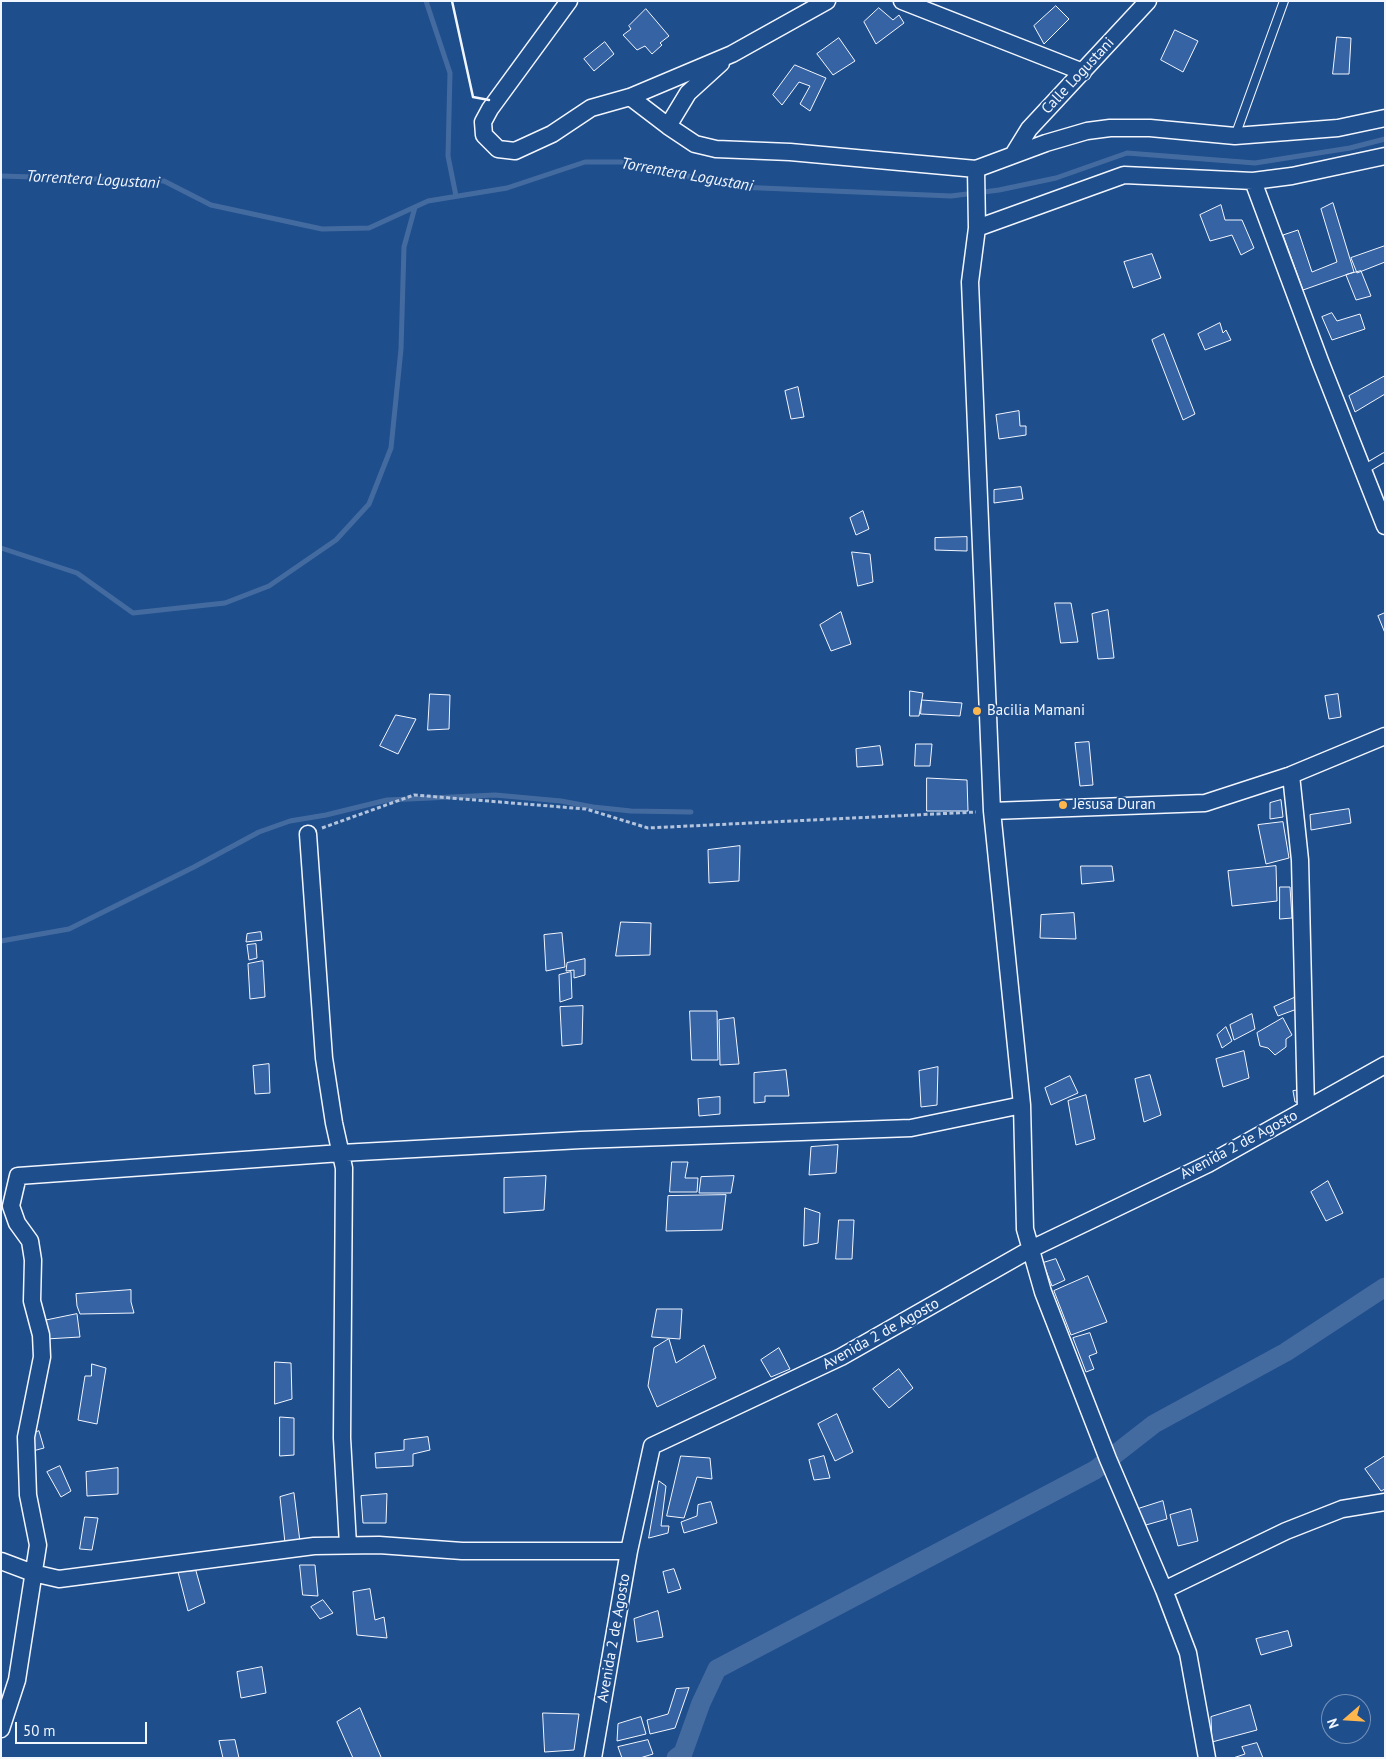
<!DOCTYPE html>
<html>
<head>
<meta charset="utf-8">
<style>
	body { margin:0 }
	#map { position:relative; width:1386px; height:1759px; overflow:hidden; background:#1f4e8c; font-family:"PT Sans",sans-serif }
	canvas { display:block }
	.frame { position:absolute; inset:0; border:2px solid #f2f6ff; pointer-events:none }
	.north { position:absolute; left:1321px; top:1694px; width:50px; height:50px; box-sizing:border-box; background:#1f4e8c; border:1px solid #7391ba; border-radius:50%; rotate:251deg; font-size:14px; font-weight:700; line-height:20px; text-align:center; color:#f2f6ff }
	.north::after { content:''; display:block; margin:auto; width:18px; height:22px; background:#ffb74d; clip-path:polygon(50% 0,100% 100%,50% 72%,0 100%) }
	.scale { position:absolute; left:15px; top:1722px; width:132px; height:22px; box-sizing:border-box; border:2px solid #f2f6ff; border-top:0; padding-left:6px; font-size:15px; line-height:18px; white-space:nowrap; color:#f2f6ff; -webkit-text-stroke:4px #1f4e8c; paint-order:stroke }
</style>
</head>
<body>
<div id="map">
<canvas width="1386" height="1759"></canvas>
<div class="frame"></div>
<div class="north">N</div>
<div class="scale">50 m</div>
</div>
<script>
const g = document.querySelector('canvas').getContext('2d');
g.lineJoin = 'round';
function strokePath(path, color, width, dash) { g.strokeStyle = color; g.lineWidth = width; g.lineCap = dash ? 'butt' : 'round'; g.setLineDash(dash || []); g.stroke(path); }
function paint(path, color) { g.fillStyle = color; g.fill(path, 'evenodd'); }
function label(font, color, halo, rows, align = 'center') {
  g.font = font + ' "PT Sans",sans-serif'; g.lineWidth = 4; g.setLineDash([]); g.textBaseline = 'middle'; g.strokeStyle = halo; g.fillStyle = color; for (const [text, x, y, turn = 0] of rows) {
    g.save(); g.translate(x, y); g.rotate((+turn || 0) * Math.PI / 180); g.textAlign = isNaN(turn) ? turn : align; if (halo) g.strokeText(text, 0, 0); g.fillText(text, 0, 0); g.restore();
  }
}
strokePath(new Path2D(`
	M426,1L450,73L448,156L456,196
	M1,176L164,181L211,205L322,229L369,228L428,201L507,188L585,162H624L738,187L951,196L999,190L1056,178L1127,153L1255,163L1350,148L1385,139
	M1,548L77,573L133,613L225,603L269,586L336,540L369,504L391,448L401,349L404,247L415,207
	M1,941L69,929L194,867L259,832L290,821L326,815L387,800L495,795L561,801L593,807L631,811L691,812`), '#446ba0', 5);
strokePath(new Path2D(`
	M676,1758L683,1753L701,1703L717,1669L1095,1470L1154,1424L1286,1352L1385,1287`), '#446ba0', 19);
const building = new Path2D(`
	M1056,6L1069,19L1044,44L1034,26Z
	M879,8L893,20L899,15L904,23L876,44L864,22Z
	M646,9L669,36L660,43L662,45L652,54L645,46L637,50L623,35L631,29L629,26Z
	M1175,30L1198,41L1183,72L1161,60Z
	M1337,37L1351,38L1349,74H1333Z
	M839,38L855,61L833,75L817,54Z
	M605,42L614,54L594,71L584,59Z
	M795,65L826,78L810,111L800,104L810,86L799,82L782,105L773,95Z
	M1333,203L1354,272L1303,290L1283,235L1298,230L1312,272L1337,262L1321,209Z
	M1221,205L1225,220H1242L1254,248L1241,255L1232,235L1210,241L1200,215Z
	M1385,246V262L1357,273L1351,258Z
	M1152,254L1161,278L1133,288L1124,262Z
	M1361,271L1371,296L1356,300L1346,275Z
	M1332,313L1337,321L1360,314L1365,329L1332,340L1322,317Z
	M1220,323L1223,333L1226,330L1231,340L1205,350L1198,334Z
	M1164,334L1195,414L1183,420L1152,340Z
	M1385,376V394L1355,412L1349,396Z
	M798,387L804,417L791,419L785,391Z
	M1019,411L1020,426H1026V435L999,439L996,415Z
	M1021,487L1023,499L994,503V490Z
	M863,511L869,529L856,535L850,518Z
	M967,537V551L935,550V538Z
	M852,552L870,554L873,582L858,586Z
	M1055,603H1071L1078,642L1061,643Z
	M1108,610L1114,658L1098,659L1092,614Z
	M841,612L851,644L831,651L820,625Z
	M1385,613V633L1378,616Z
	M910,691L923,693L919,716H910Z
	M430,694L450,695L449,729L428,730Z
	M1338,694L1341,717L1329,719L1325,696Z
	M922,700L962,703L960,716L921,714Z
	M396,715L416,719L398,754L380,746Z
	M1089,742L1093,785L1080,786L1075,743Z
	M916,744H932L930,766H915Z
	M880,746L883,765L857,767L856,749Z
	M927,778L967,780L968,811H927Z
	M1281,800L1283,817L1270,819V803Z
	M1349,809L1351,823L1311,830L1310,815Z
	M1283,822L1289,858L1266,864L1258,825Z
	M740,846L739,881L709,883L708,850Z
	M1081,866H1112L1114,881L1082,884Z
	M1276,866L1277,901L1232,906L1228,871Z
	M1280,887H1290L1292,918L1280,919Z
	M1074,913L1076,939L1040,938L1041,915Z
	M621,922L651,923L650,955L616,956Z
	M261,932L262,940L246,942L247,934Z
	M562,933L565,967L546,971L544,935Z
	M256,944L257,958L249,960L247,945Z
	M585,959V975L574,978V970L566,971L567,963Z
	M263,961L265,997L250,999L248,964Z
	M571,972L572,998L560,1002L559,975Z
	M1296,997L1297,1009L1278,1016L1274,1007Z
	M583,1006L582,1044L562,1046L560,1007Z
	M690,1011H717L718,1060H692Z
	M1252,1014L1255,1029L1234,1040L1230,1025Z
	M734,1018L739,1064L720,1065L719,1020Z
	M1283,1018L1292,1035L1286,1039V1047L1275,1055L1268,1048L1260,1046L1257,1033Z
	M1226,1027L1232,1041L1222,1048L1217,1035Z
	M1244,1051L1249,1078L1223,1087L1216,1059Z
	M269,1064L270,1093L255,1094L253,1066Z
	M938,1067L937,1105L921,1107L919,1071Z
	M786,1070L789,1096H765V1102L754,1103V1073Z
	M1150,1075L1161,1115L1144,1122L1135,1079Z
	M1070,1076L1078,1093L1051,1105L1045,1088Z
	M1301,1090L1303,1102H1295L1293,1091Z
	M1086,1095L1095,1139L1076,1145L1068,1101Z
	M720,1097V1114L699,1116L698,1099Z
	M838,1145L836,1173L809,1175L811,1147Z
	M672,1162H688L685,1178H698L697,1192H670Z
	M546,1176L544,1210L504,1213V1178Z
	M734,1176L731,1193H699L701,1177Z
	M1328,1181L1343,1213L1326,1221L1311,1192Z
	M726,1195L722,1230L666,1231L668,1196Z
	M805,1208L820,1213L818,1243L804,1246Z
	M839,1220H854L852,1259H836Z
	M1056,1259L1065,1280L1052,1286L1043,1263Z
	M1088,1276L1107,1322L1071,1335L1054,1291Z
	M131,1290V1302L134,1313L80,1314L77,1306L76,1294Z
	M657,1309H682L680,1339L652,1337Z
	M77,1314L80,1337L46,1339L43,1321Z
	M1090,1333L1097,1353L1089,1356L1094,1369L1086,1372L1073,1338Z
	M669,1339L676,1363L704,1345L716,1378L657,1407L648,1386L654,1348Z
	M779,1348L790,1369L771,1377L761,1360Z
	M275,1362L291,1363L292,1399L275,1404Z
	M92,1364L106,1368L97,1424L78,1420L85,1376H91Z
	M899,1369L913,1388L889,1408L873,1389Z
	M837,1414L853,1452L835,1461L818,1424Z
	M280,1417L294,1418V1455L280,1456Z
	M39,1431L44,1448L29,1452L28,1436Z
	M428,1437L430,1450L413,1454V1466L376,1468L375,1453L404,1450V1440Z
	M681,1456L710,1458L712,1479L697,1477L684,1518L667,1516Z
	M824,1456L830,1478L814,1480L809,1460Z
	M1385,1456V1489L1381,1491L1365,1469Z
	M60,1466L71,1491L61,1497L47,1472Z
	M118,1468V1494L87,1496L86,1472Z
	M659,1481L666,1486L661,1526H669L668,1533L649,1538Z
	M294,1493L300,1542L285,1543L280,1497Z
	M387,1494L386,1523H363L361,1496Z
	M1163,1501L1167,1519L1146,1525L1138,1509Z
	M711,1502L717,1523L684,1533L681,1522L697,1516L698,1505Z
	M1191,1509L1198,1541L1178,1546L1170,1515Z
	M85,1517L98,1518L92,1550L80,1549Z
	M300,1565H315L318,1596L303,1595Z
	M674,1569L681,1589L668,1593L663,1572Z
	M196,1571L205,1603L188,1611L178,1572Z
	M370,1589L375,1620L384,1617L387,1638L357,1635L353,1592Z
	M323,1600L333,1613L320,1619L311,1607Z
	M658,1611L663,1637L637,1642L634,1619Z
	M1288,1631L1292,1646L1261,1655L1256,1639Z
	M262,1667L266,1693L241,1698L237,1672Z
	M689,1688L675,1728L650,1734L647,1720L668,1714L676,1689Z
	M1250,1705L1257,1730L1212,1742L1211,1717Z
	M360,1708L381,1757V1758H353L337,1722Z
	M543,1713L579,1714L574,1750L545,1752Z
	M641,1717L646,1734L617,1741L618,1724Z
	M235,1740L239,1758H223L219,1741Z
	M648,1740L653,1754L640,1758H622L618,1747Z
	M1257,1743L1263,1758H1233L1245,1754L1242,1747Z`);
paint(building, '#3563a3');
strokePath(building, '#f2f6ff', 1);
const lane = new Path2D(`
	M1235,136L1284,1
	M1363,470L1385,457`);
const street = new Path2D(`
	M569,1L490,109L483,122L484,135L498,149L515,151L552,134L591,108L630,97L732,54L827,1
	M902,1L1083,72
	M630,97L668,126L695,144L716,149L790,152L976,169L1046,143L1087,131L1110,128H1150L1235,136L1338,128L1385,118
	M668,126L688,93L721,63
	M1013,155L1029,129L1148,1
	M976,169L977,228L970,282L992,811L1022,1105L1025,1229L1043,1292L1108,1459L1164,1590L1188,1653L1207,1758
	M1253,181L1320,361L1385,526
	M977,228L1124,175L1253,181L1292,176L1385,156
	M1291,775L1300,860L1306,1109
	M992,811L1205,803L1291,775L1385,736
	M308,834L324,1058L334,1123L344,1168L342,1438L348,1545
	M1,1561L33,1573L59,1579L314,1546L379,1545L462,1551H629
	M1164,1590L1286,1531L1342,1509L1385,1502
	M1,1729L17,1680L38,1545L28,1495L26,1437L42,1357L41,1335L32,1301L33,1260L30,1241L17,1223L11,1206L18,1176L341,1153L581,1140L911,1128L1022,1105
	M593,1758L629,1551L652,1446L841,1357L1031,1249L1208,1164L1385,1065`);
strokePath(lane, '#f2f6ff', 10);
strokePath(street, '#f2f6ff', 19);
strokePath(new Path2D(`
	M322,828L414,795L586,809L648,828L976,812`), '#b3c4dc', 3, [4, 2.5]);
strokePath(lane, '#1f4e8c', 8);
strokePath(street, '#1f4e8c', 16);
strokePath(new Path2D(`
	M452,1L473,97L489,100`), '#f2f6ff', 2.5);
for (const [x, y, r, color] of [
	[977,711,5,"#ffb74d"],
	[1063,805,5,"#ffb74d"]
]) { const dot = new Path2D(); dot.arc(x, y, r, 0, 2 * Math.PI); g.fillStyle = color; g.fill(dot); strokePath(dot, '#1f4e8c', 2); }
label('15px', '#f2f6ff', '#1f4e8c', [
	["Calle Logustani",1078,76,-47],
	["Avenida 2 de Agosto",1239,1145,-28],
	["Avenida 2 de Agosto",881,1334,-29],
	["Avenida 2 de Agosto",614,1638,-80]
]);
label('15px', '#f2f6ff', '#1f4e8c', [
	["Bacilia Mamani",987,711],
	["Jesusa Duran",1073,805]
], 'left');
label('italic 16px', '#f2f6ff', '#1f4e8c', [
	["Torrentera Logustani",687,175,10],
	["Torrentera Logustani",93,180,3]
]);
</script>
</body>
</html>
